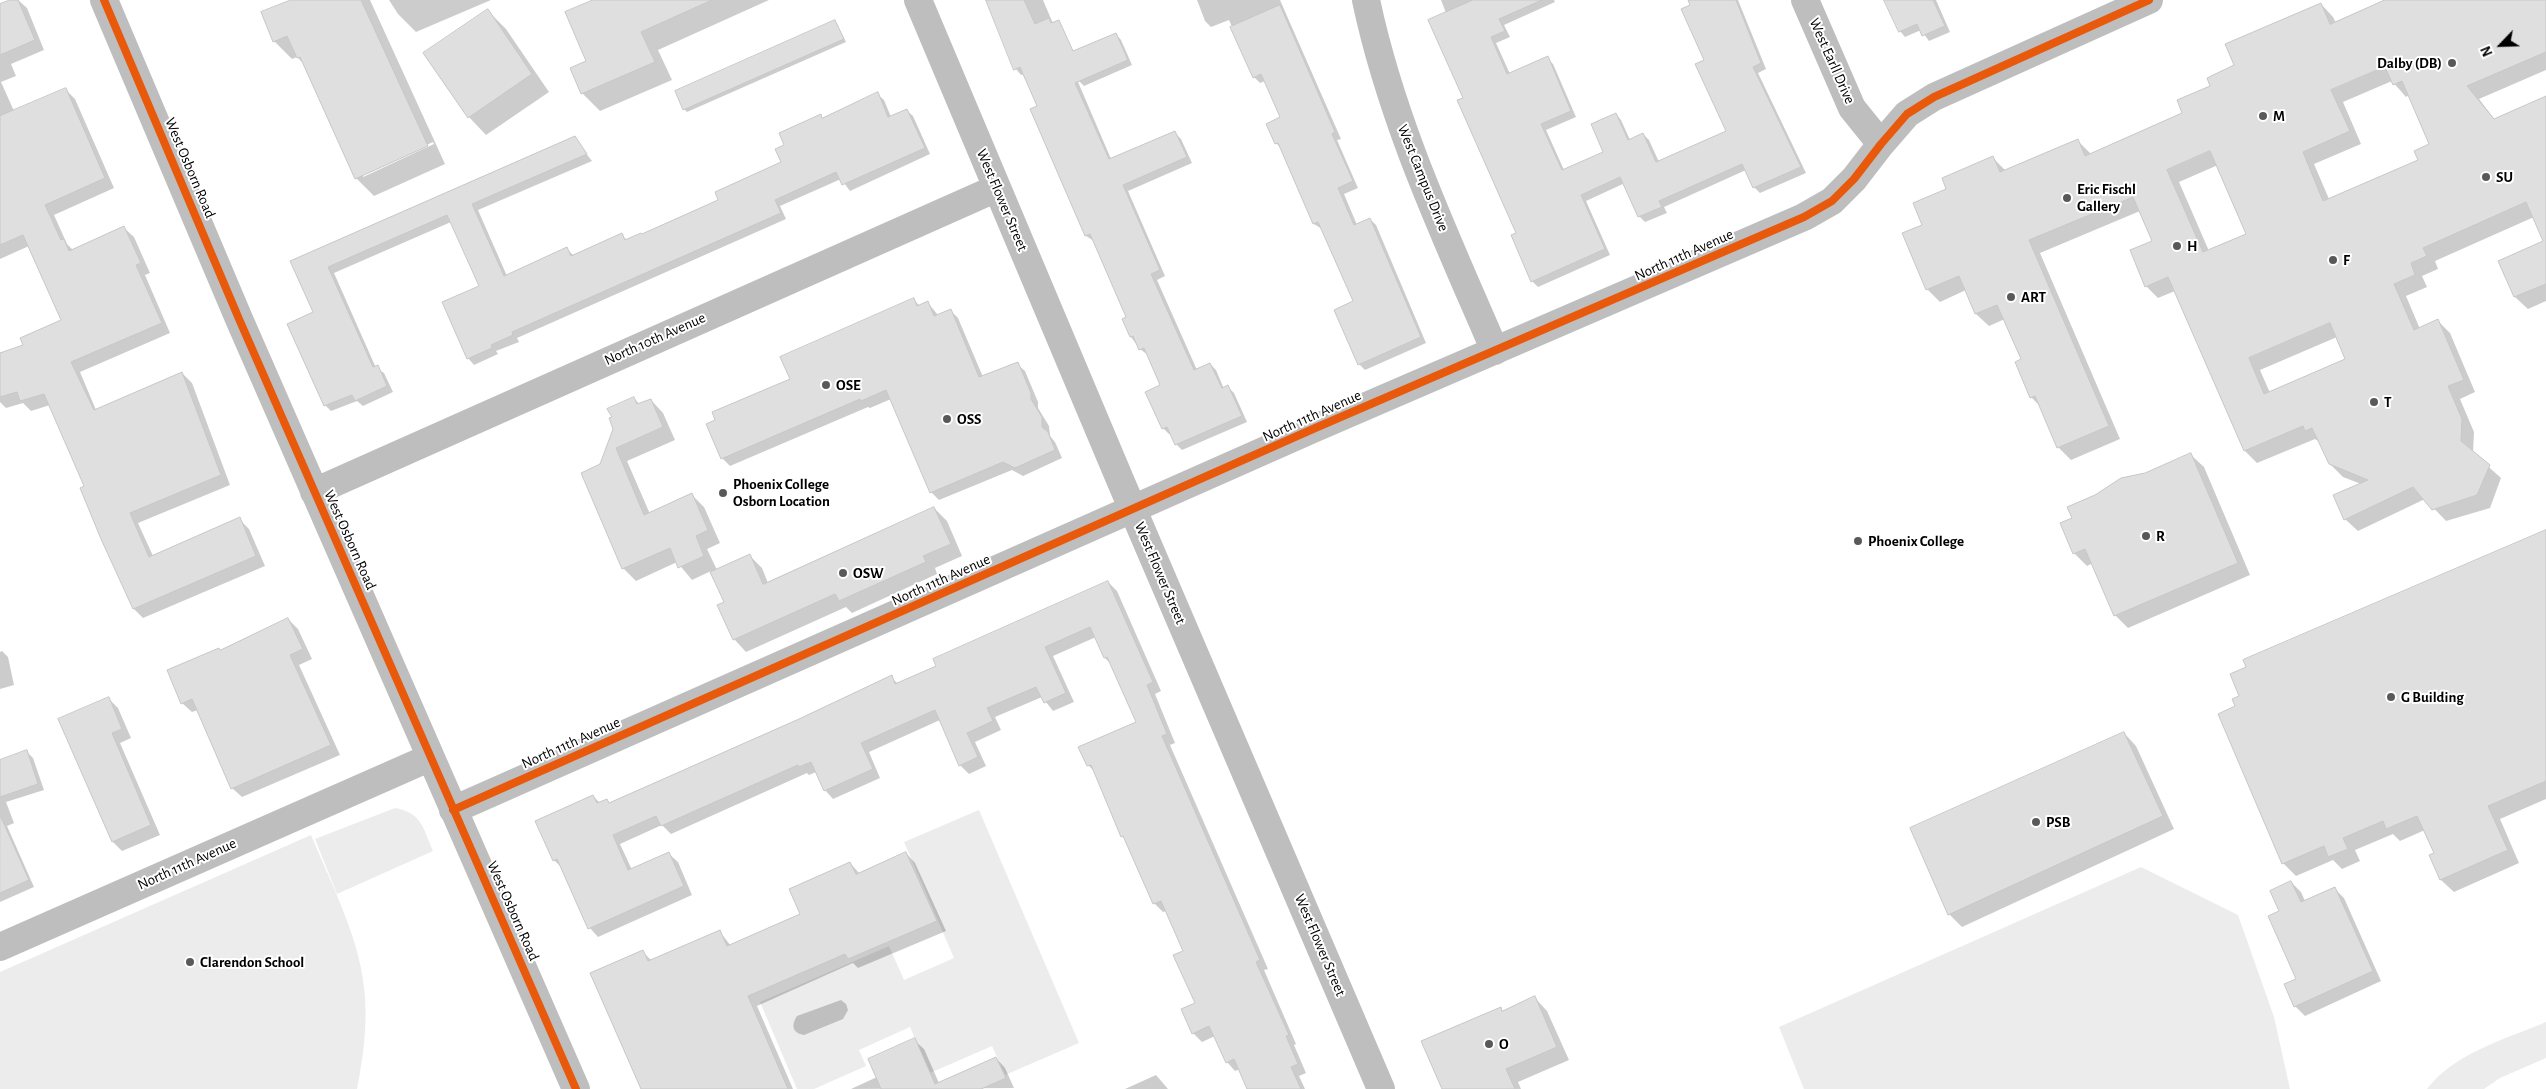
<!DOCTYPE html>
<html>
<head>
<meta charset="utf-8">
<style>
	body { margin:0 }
	#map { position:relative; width:2546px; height:1089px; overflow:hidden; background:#fff; font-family:"Alegreya Sans",sans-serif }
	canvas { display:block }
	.north { position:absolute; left:2476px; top:20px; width:50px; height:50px; -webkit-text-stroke:4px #fff; paint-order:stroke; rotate:246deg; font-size:14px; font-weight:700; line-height:20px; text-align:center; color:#000 }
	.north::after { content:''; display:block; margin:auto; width:18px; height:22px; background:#000; clip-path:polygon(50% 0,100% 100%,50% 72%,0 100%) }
</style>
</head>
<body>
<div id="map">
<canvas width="2546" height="1089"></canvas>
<div class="north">N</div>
</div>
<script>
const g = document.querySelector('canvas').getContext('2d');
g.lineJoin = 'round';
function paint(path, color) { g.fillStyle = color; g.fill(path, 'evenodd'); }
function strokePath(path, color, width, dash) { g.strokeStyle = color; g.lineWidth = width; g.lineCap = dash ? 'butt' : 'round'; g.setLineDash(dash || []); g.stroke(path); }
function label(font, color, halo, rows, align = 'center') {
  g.font = font + ' "Alegreya Sans",sans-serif'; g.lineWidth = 4; g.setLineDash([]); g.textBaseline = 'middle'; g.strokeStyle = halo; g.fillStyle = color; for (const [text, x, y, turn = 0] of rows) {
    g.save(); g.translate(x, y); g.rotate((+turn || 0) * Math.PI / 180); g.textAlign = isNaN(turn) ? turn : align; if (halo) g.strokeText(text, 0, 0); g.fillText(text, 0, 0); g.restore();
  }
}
paint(new Path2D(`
	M395,808C422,813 423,828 433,851L337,894L315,839Z
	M979,810L1079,1043L1005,1075L992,1046L930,1073L910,1027L859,1050L866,1066L814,1089H797L760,1002L889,946L904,980L954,958L904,842Z
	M311,835C332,886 362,942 365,998C367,1029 363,1058 357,1089H0V972Z
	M2141,867L2238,915L2274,1017L2290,1089H1804L1779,1027Z
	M2546,1022V1058L2500,1078L2484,1089H2427C2454,1053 2506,1039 2546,1022Z`), '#ececec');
paint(new Path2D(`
	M841,1000L846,1004L848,1010L843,1019L804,1035C792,1033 791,1025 797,1016Z`), '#bfbfbf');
paint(new Path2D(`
	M13,0H18L27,8L44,50L11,64L16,76L1,82L14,111L65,89L75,99L114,188L54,215L67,244L74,251L124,228L134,237L150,273L145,275L170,333L80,372L96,410L182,373L192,383L230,485L138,523L153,556L239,519L249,529L265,566L143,618L134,609L86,487L50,405L31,411L23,403L6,408L0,402V354L25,346L63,320L29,246L0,259V6Z
	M294,0H370L445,164L374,196L356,178L304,64L297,57L292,59L274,41ZM433,142L434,144L363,177V174Z
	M389,0H491L416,32L398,14Z
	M596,0H769L658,50L672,80L600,111L582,93Z
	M986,0H1043L1111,159L1175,133L1181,139L1192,163L1128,191L1165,276L1157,280L1197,370L1210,364L1216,370L1224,389L1228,387L1234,393L1247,422L1182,450L1176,444L1171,433L1169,434L1163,428L1162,386L1148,355L1140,349L1131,337L1128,317L1094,241L1086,236L1062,180L1039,106L1025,74L1021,75L1016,69Z
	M1197,0H1280L1341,139L1337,140L1358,188L1344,194L1357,225L1370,219L1376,225L1426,343L1365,370L1359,364L1355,302L1322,229L1314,224L1282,149L1277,144L1268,124L1282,118L1265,81L1260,83L1254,77L1229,20L1211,27L1205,21Z
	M1441,0H1554L1555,2L1504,25L1510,37L1496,43L1510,74L1547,58L1553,64L1576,117L1546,130L1564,170L1605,152L1616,114L1621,120L1630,140L1643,134L1649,140L1659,162L1727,132L1689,0H1738L1766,69L1758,73L1806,173L1760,193L1754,187L1746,170L1664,207L1667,213L1645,222L1639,216L1625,183L1586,201L1610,255L1538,287L1532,281L1518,233L1464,98L1446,13Z
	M1886,0H1936L1950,32L1929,41L1921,30L1905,37L1900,31Z
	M2388,0H2546V70L2479,99L2495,120L2546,97V301L2528,309L2515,297L2500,262L2545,242L2534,217L2435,261L2438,269L2422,276L2427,287L2406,296L2420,329L2438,321L2450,333L2475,392L2460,399L2474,432L2473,453L2501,478L2490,508L2446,521L2425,499L2358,531L2345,519L2361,484L2343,477L2330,464L2320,442L2315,439L2257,463L2245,451L2175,291L2158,298L2146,286L2154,242L2140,211L2040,253L2120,439L2071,460L2059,448L2041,407L2031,397L2022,360L2005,319L1989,326L1976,314L1966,290L1940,302L1927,289L1924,226L1948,189L1993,158L2006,171L2077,140L2091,154L2184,114L2236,65L2321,4L2333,17L2336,23ZM2392,81L2406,97L2409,95L2431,145L2420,161L2329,199L2314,164L2361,144L2343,102ZM2218,165L2247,234L2209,251L2179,182ZM2337,337L2347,360L2270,393L2260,370Z
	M488,11L506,29L549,92L486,135L469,117Z
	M835,21L846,42L687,112L684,109Z
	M1116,34L1121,40L1132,65L1084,86L1079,81Z
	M877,94L884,100L891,117L906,110L913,116L930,154L850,191L841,179L780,206L786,219L517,338L519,342L496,351L498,354L474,365L468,358L481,286L451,222L334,273L376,368L384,373L393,392L363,406L357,401L331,411L325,405L314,313L291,261L574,138L592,161L478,210L507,276L567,249L573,255L621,235L627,240L642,236L720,200L782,162L786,145L820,116L823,119Z
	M914,300L920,306L928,303L938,315L950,310L958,318L983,377L1017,364L1025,371L1038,402V408L1049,426L1050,436L1055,442L1062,458L1023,476L1012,470L939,500L931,492L891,399L870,408L868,407L730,466L722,458L791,379Z
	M634,398L640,405L651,400L663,413L675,440L627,461L650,514L692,495L704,507L720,543L707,549L717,570L749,555L762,568L768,583L934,508L947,521L962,556L935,568L937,574L852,613L846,607L746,652L734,639L725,603L711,571L692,580L677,562L636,581L623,568L601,465Z
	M2191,455L2204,467L2250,575L2128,628L2115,615L2093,563L2087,566L2074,553L2073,519L2146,474Z
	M2546,531V799L2500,819L2519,863L2454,892L2441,880L2431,856L2435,854L2425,830L2400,841L2393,834L2355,850L2360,861L2342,869L2333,860L2296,876L2283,863Z
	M1108,582L1117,591L1161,691L1155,694L1175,743L1170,745L1268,969L1264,970L1296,1044L1294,1045L1306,1073L1299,1076L1305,1089H1249L1240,1069L1235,1071L1227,1062L1215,1036L1202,1042L1193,1033L1196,1004L1185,952L1166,911L1163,912L1154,903L1126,840L1122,836L1096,773L1088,765L1137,722L1111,664L1105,658L1096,637L1053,656L1074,702L1053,711L1042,697L995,717L1001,730L975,742L986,766L969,774L960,765L940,720L869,752L880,778L833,799L825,790L816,772L809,775L807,773L671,834L662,825L620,844L632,870L669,854L678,862L692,895L598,937L590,928L563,869L554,860L593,796L600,803L607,800L610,804L800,720L891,677L898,684L938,666Z
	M288,619L298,629L312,659L299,665L340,755L242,797L232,788L198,710L192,712L182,703L220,651Z
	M2,651L8,657L14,685L0,689V652Z
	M108,698L118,708L131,738L120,743L160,835L122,851L113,842L60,719Z
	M2124,733L2136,746L2174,829L1962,927L1949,914Z
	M27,752L33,758L44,790L6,802L14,823L7,826L34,887L0,902V761Z
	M906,853L915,863L946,931L858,968L853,963L757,1006L793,1089H642V951L652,961L720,932L731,946L801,914L850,863L859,873Z
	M2291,882L2301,892L2305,901L2334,888L2344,898L2381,981L2305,1016L2295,1006L2298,980L2280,912Z
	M1535,998L1547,1011L1569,1060L1518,1082L1521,1089H1443L1500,1009L1503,1012Z
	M914,1040L924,1049L939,1083L996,1058L1005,1068L1014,1088L851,1089L877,1077Z
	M1156,1075L1168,1089H1125Z`), '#0003');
const building = new Path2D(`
	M10,0H18L35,40L0,55V4Z
	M291,0H361L428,146L355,179L300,57L297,58L287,36L273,42L261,12Z
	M593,0H712L641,32L655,62L581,94L570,68L586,61L565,12Z
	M986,0H1024L1035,24L1049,18L1051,23L1059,20L1073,51L1116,33L1128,60L1075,83L1109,159L1175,131L1187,157L1123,185L1160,270L1151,274L1194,370L1210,363L1222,388L1228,385L1242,416L1175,445L1167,427L1162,429L1145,392L1160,385L1144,348L1139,350L1133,336L1130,337L1122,319L1126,317L1090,234L1085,236L1030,109L1037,106L1020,67L1014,70Z
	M1473,0H1542L1499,19L1505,31L1491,37L1507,74L1548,56L1571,111L1541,124L1562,170L1603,152L1591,124L1616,113L1628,140L1643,133L1656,162L1726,131L1695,64L1704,60L1681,9L1690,5L1688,0H1736L1761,63L1753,67L1801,167L1753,188L1742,164L1659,201L1662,207L1638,217L1620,177L1581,195L1605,249L1531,282L1511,235L1516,233L1457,100L1463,98L1428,20Z
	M1884,0H1933L1945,26L1922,36L1917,24L1899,32Z
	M2385,0H2546V52L2467,86L2494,119L2546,96V284L2514,297L2498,261L2543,241L2526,202L2423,248L2427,256L2411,263L2415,275L2394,284L2414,330L2438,319L2464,380L2448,386L2462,419L2461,441L2490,465L2477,495L2432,510L2413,487L2344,520L2333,495L2368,480L2329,464L2312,428L2305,431L2303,426L2244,451L2168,277L2145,287L2130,250L2152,241L2133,197L2029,240L2109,426L2057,448L2035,396L2030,398L2015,362L2021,359L1997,305L1975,314L1959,276L1926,290L1902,233L1922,225L1913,203L1946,189L1942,178L1993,156L2000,172L2078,139L2085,156L2182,113L2177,100L2210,86L2207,78L2234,65L2225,44L2321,3L2330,24ZM2385,67L2393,85L2402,81L2429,144L2414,151L2418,160L2323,201L2303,152L2350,131L2331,90ZM2210,151L2246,234L2203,252L2167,170ZM2330,323L2345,359L2264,394L2249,358Z
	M1280,5L1335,132L1332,134L1353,181L1338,188L1354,225L1370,218L1421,337L1358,365L1334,310L1353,301L1318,222L1313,224L1278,143L1275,144L1266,124L1280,117L1261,74L1253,78L1230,27Z
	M488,9L532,74L468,118L423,53Z
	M835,20L844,39L683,110L675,91Z
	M66,88L105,178L45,205L61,240L64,239L69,251L124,226L141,263L136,265L162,323L71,362L94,410L182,372L221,475L130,513L149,557L240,517L256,556L133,609L101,539L80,488L84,486L44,394L20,401L17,392L0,397V353L23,345L20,338L61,320L23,235L0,245V116Z
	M878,92L888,117L907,109L925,148L842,185L836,172L775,200L781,213L512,332L513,335L491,345L492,348L467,359L442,302L479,286L447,215L328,267L373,367L378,365L387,386L355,401L352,395L324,406L287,324L313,312L290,261L575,136L587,154L472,204L504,276L567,247L571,256L622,233L625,240L641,233L642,234L718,200L715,192L781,162L775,149L784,145L779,133L821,114L822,118Z
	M914,298L917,306L928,301L934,316L951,309L979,377L1018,362L1031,393V399L1042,417V427L1048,432L1055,450L1015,468L1003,462L930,493L886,390L861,401L860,399L721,459L706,424L715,420L712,412L790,379L780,357Z
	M634,397L637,404L651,399L663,427L616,448L644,515L692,493L708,530L696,536L704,556L678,568L670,548L622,569L581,473L600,464L613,429L609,418L612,417L607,409Z
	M2191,453L2238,563L2114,616L2085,549L2073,554L2060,523L2072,518L2067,507L2095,495L2121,478L2145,473Z
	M934,507L951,544L923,556L926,562L839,601L835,594L733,640L717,605L724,602L710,572L750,554L763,584Z
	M2546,530V781L2488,806L2508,850L2440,880L2429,855L2434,853L2417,816L2386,829L2383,821L2343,838L2348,849L2328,857L2324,846L2282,864L2218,714L2235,706L2232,699L2239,696L2230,674L2246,667L2243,660Z
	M1108,581L1153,682L1147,685L1167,734L1162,736L1260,960L1256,962L1289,1035L1286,1036L1298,1064L1291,1067L1301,1089H1247L1234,1059L1226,1063L1209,1026L1192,1034L1181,1009L1195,1003L1173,955L1183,951L1161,901L1153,904L1123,836L1121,837L1091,765L1087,766L1078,747L1136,722L1107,657L1104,658L1090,627L1045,647L1066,693L1044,703L1036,687L987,708L993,721L967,733L978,757L959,766L935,710L861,743L873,769L824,791L811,762L799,767L798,765L661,826L656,816L613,835L628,870L669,852L684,886L588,929L557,859L553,861L535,821L593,795L597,803L607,799L609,803L799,719L892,675L895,684L936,666L933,659Z
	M288,618L303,649L290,655L331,745L231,789L192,699L181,704L167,670L219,648L220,650Z
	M109,697L122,729L112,733L151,825L112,842L58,719Z
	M2124,732L2163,816L1948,915L1910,828Z
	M27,750L38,784L0,797V760Z
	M0,815L29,880L0,893Z
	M906,852L937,921L848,959L845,954L748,996L788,1089H641L590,973L643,950L648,961L720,930L727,946L800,914L789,889L850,862L856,874Z
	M2291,881L2301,902L2335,887L2373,971L2294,1007L2284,984L2296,979L2268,916L2279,911L2270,891Z
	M1535,996L1557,1047L1506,1069L1515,1089H1442L1421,1041L1501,1007L1502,1011Z
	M915,1038L935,1084L996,1057L1006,1078L981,1089H881L868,1059Z`);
paint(building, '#dfdfdf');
strokePath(building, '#c7c7c7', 1);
strokePath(new Path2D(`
	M104,0L239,319L576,1089
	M918,0L1121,482L1381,1089
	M1366,0C1392,123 1446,237 1495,351
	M1805,0L1852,108L1881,144
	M314,492L997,188
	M453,810L1313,429L1804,217L1832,201L1854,179L1881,144L1907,114L1934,97L2149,0
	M0,947L429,758`), '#bebebe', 28);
strokePath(new Path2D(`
	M104,0L239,319L576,1089
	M453,810L1313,429L1804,217L1832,201L1854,179L1881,144L1907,114L1934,97L2149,0`), '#e8590c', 8);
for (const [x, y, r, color] of [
	[2452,63,5,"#595959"],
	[2263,116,5,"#595959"],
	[2486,177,5,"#595959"],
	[2067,198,5,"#595959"],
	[2177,246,5,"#595959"],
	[2333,260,5,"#595959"],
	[2011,297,5,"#595959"],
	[826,385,5,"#595959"],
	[2374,402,5,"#595959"],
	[947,419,5,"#595959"],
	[723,493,5,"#595959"],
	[2146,536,5,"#595959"],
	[1858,541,5,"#595959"],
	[843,573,5,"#595959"],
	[2391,697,5,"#595959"],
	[2036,822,5,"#595959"],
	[190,962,5,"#595959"],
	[1489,1044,5,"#595959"]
]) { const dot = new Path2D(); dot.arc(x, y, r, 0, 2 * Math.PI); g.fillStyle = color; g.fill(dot); strokePath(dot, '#fff', 2); }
label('15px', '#000', '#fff', [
	["West Earll Drive",1832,61,66],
	["West Osborn Road",190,168,67],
	["West Campus Drive",1423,178,68],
	["West Flower Street",1002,200,67],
	["North 11th Avenue",1684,255,-24],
	["North 10th Avenue",655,339,-24],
	["North 11th Avenue",1312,416,-24],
	["West Osborn Road",350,540,66],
	["West Flower Street",1160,573,67],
	["North 11th Avenue",941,580,-24],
	["North 11th Avenue",571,743,-24],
	["North 11th Avenue",187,864,-24],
	["West Osborn Road",513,911,66],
	["West Flower Street",1320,945,67]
]);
label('bold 15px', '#000', '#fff', [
	["Dalby (DB)",2442,63,"right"],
	["M",2273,116],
	["SU",2496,177],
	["Eric Fischl",2077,189],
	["Gallery",2077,206],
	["H",2187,246],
	["F",2343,260],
	["ART",2021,297],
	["OSE",836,385],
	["T",2384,402],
	["OSS",957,419],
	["Phoenix College",733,484],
	["Osborn Location",733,501],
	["R",2156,536],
	["Phoenix College",1868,541],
	["OSW",853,573],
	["G Building",2401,697],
	["PSB",2046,822],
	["Clarendon School",200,962],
	["O",1499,1044]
], 'left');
</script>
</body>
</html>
